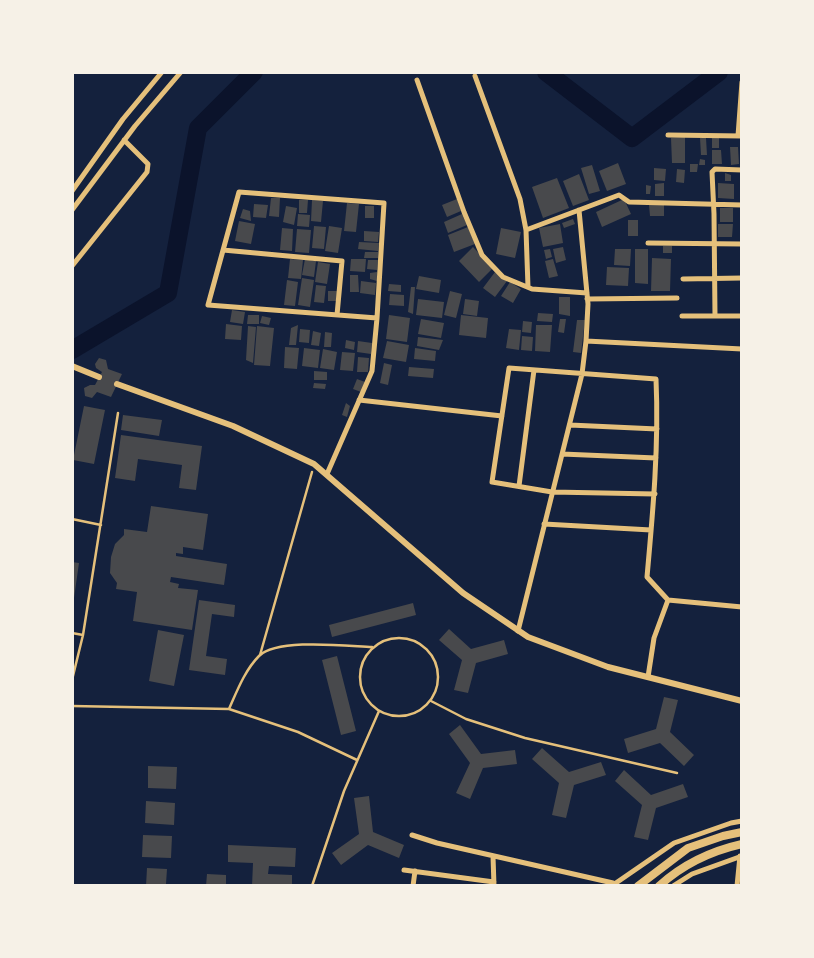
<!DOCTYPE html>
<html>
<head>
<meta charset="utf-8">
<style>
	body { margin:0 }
	#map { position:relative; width:814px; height:958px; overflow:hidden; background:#14213d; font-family:"Sofia Sans Condensed",sans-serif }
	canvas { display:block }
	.frame { position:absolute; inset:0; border:74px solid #f6f1e7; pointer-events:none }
</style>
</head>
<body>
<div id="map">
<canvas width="814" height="958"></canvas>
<div class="frame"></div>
</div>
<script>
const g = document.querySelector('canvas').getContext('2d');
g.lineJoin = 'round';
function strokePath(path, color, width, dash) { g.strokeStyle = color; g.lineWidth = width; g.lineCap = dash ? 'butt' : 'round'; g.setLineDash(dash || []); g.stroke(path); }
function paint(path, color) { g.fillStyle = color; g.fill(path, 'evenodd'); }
strokePath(new Path2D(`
	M546,72L632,138L719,72
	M72,350L168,293L198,128L254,72`), '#0b132b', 18);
paint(new Path2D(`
	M685,137V163H672L671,138Z
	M700,138H706L707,155H701Z
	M712,138H719V148H712Z
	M730,147H738L739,164L731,165Z
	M712,150H721L722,164H712Z
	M700,159L705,160V165H699Z
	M618,163L626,184L607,191L599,171Z
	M690,164H698L697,172H690Z
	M592,165L600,191L589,194L581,168Z
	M654,168L666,169L665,181L654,180Z
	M677,169L685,170L684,183L676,182Z
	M725,173L731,175V181H725Z
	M579,174L589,200L573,206L563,181Z
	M557,178L569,208L543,218L532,187Z
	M664,183V196H655V184Z
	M718,183L734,184V199L718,198Z
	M646,185L651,186L650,194H646Z
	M271,198H280L279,217L269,216Z
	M457,199L461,211L447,217L442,205Z
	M624,199L631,214L602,227L596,212Z
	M299,200H308L307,213H299Z
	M312,200L323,201L321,222L311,221Z
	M347,203L359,204L356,232L344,231Z
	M254,204L268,205L266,218L253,217Z
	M649,205H664V216H650Z
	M286,206L297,208L294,225L283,222Z
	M365,206H374V218H365Z
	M720,208H733V222H720Z
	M243,209L250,211L251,221L240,218Z
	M298,214L310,215L309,227L297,226Z
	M462,214L467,225L448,233L444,222Z
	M573,219L575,224L564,228L562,223Z
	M628,220H638V236H628Z
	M239,221L255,224L251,244L235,241Z
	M560,224L563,243L543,247L539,228Z
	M718,224H733L732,237H718Z
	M314,226L326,227L324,249L312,248Z
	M329,226L342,228L338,253L325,251Z
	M468,227L475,244L454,252L448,235Z
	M282,228L293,229L292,251L280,250Z
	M501,228L521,232L515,258L496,254Z
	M297,229L311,230L309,253L295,252Z
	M364,231L379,232L378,242L364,241Z
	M359,242L379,243L378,251L358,249Z
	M663,246H672V253H663Z
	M473,247L493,268L479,282L459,261Z
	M563,247L566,260L556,263L553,249Z
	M550,249L552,257L546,259L544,250Z
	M615,249H631L630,266L614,265Z
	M635,249H648V284L635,283Z
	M365,252H378V258H364Z
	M652,258L671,259L670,291H651Z
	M290,259L303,260L301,279L288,278Z
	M305,259L316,261L314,277L302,275Z
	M351,259H366L365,272L350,271Z
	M553,259L558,276L549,278L545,261Z
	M368,260H378L377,270L367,269Z
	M318,262L330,264L327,284L315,282Z
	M607,267L629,268L628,286L606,285Z
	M377,272V281L370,279V273Z
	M495,272L507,281L495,297L483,288Z
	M350,275H358L359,292H350Z
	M419,276L441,280L439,293L416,289Z
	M302,278L314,280L310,307L298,305Z
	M287,280L298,282L295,306L284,305Z
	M361,281L376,283L375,295L360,293Z
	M510,282L521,289L513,303L501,296Z
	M389,284L401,285V292L388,291Z
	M316,285L326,286L324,303L314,302Z
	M411,287H415L413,314L408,312Z
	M328,291H337V301H328Z
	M450,291L462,294L456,318L444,315Z
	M390,294L404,295V306L389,305Z
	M559,297H570V316L559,314Z
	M418,299L444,302L442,318L416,315Z
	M465,299L479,301L477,316L463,314Z
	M232,310L245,312L243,324L230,322Z
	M538,313L553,314L552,322L537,321Z
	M248,315H259V324H247Z
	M389,315L410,318L407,342L386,339Z
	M461,315L488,318L486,338L459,335Z
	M262,316L271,318L269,325L260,323Z
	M421,319L444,323L441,338L418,334Z
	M560,319H566L564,333L558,332Z
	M577,320H585L581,353L573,352Z
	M523,321L532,322L531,333L522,332Z
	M226,324L242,326L241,340L225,339Z
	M298,325L296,345H289L291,328Z
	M536,325H552L550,352L535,351Z
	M248,326L256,327L253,363L246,360Z
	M257,326L274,328L270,366L254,365Z
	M300,329L310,330L309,343L299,342Z
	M509,329L521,330L519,350L506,348Z
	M313,331L321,333L319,346L311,345Z
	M325,332L332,333L331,347H324Z
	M522,336L533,337L532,351L521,350Z
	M418,337L443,340L439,350L417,346Z
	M346,340L355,342L354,350L345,348Z
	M358,341L372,343L371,354L357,352Z
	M387,341L409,345L406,362L383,358Z
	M285,347L299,348L297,369L284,368Z
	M304,348L320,350L318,368L302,366Z
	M415,348L436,351L435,361L414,359Z
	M323,349L337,352L334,370L320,368Z
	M342,352L355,353L353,371L340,370Z
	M358,357L369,358L368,372H357Z
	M99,358L106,360L108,369L122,374L111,397L97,392L92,398L85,396L84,388L90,385H95L102,372L96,368L95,364Z
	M384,363L392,365L388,385L380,383Z
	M409,367L434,369L433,378L408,376Z
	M314,371L327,372V380H314Z
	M357,379L365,382L361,392L353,389Z
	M314,383L326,384L325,389L313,388Z
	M346,403L350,406L347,417L342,415Z
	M84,406L105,410L94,464L73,460Z
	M123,415L162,420L159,436L121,430Z
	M121,435L202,446L196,490L179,488L182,465L138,459L135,481L115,478Z
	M151,506L208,514L203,550L183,547V554L176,553V556L227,564L224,585L171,577L170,582L179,584L178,588L198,590L192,630L133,621L137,592L116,589L117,583L110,573L111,557L115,544L124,535V529L147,532Z
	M72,562L79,563L74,598H72Z
	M199,600L235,605L234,617L212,614L206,656L227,659L225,675L189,670Z
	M413,603L416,615L332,637L329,625Z
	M449,629L471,649L504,640L508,654L476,663L468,693L454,690L462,660L439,640Z
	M158,630L184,635L174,686L149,681Z
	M337,656L356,731L341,735L322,660Z
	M664,697L678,700L670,732L694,755L684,766L660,743L628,753L624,739L656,729Z
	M460,725L481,754L515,750L517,764L483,768L470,799L456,793L470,763L449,734Z
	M542,748L569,772L601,762L606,775L574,785L566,818L552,815L559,783L532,759Z
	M148,766L177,767L176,789L148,788Z
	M624,770L651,795L683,784L688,797L656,808L648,840L634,837L642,805L615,781Z
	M369,796L373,832L404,845L399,858L368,845L341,865L332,853L359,834L354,798Z
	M146,801L175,803L174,825L145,823Z
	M143,835L172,836L171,858L142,857Z
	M228,845L296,848L295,867L269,866L268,874L292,875V886H252L253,863L228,862Z
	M147,868L167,869L166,884L146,886Z
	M207,874L226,875V886H206Z`), '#48494c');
strokePath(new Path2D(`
	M72,519L101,525
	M72,633L83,635
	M360 677a39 39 0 1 1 78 0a39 39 0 1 1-78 0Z
	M260,655L312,472
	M72,680L83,635L118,413
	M431,701L466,719L525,738L677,773
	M72,706L229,709L298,732L357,760
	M229,709C237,691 245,670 259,656C277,638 347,646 372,647
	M312,886L344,791L379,711`), '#e5c07b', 2.5);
strokePath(new Path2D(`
	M475,76L520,199L526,230L528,287
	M417,80L464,212L482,255L503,277L532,289L587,293
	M668,135L742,136
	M738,136L742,82
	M72,191L123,119L162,72
	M72,210L135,126L181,72
	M526,230L619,195L629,202L742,205
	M648,243L742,244
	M223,250L342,261L337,315
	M72,266L147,172L148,164L124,140
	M683,279L742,278
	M587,299L677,298
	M682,316H742
	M715,316L714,214L712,172L715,169L742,170
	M586,341L742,349
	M359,400L502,416
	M570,425L657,429
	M562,454L656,458
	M327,474L372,371L377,318L384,203L239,192L208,305L377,318
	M519,486L534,370
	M655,494L552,492L492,482L509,368L656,379C659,445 653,511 647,577L668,600
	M544,524L651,530
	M518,631L582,374L586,341L588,304L579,210
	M648,677L654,638L668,600L742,607
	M412,835L437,843L613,883
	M493,856L494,886
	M404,870L494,882
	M613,885L674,843L731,823L742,821
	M413,886L415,871
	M673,886L692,874L742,856
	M737,886L740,856`), '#e5c07b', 5);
strokePath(new Path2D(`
	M72,366L99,377
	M117,384L233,426L314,464L463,593L528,637L608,667L742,701`), '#e5c07b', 6);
strokePath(new Path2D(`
	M638,886L688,848L723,836L742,832
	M659,886C682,865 711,851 742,844`), '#e5c07b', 8);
</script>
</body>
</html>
